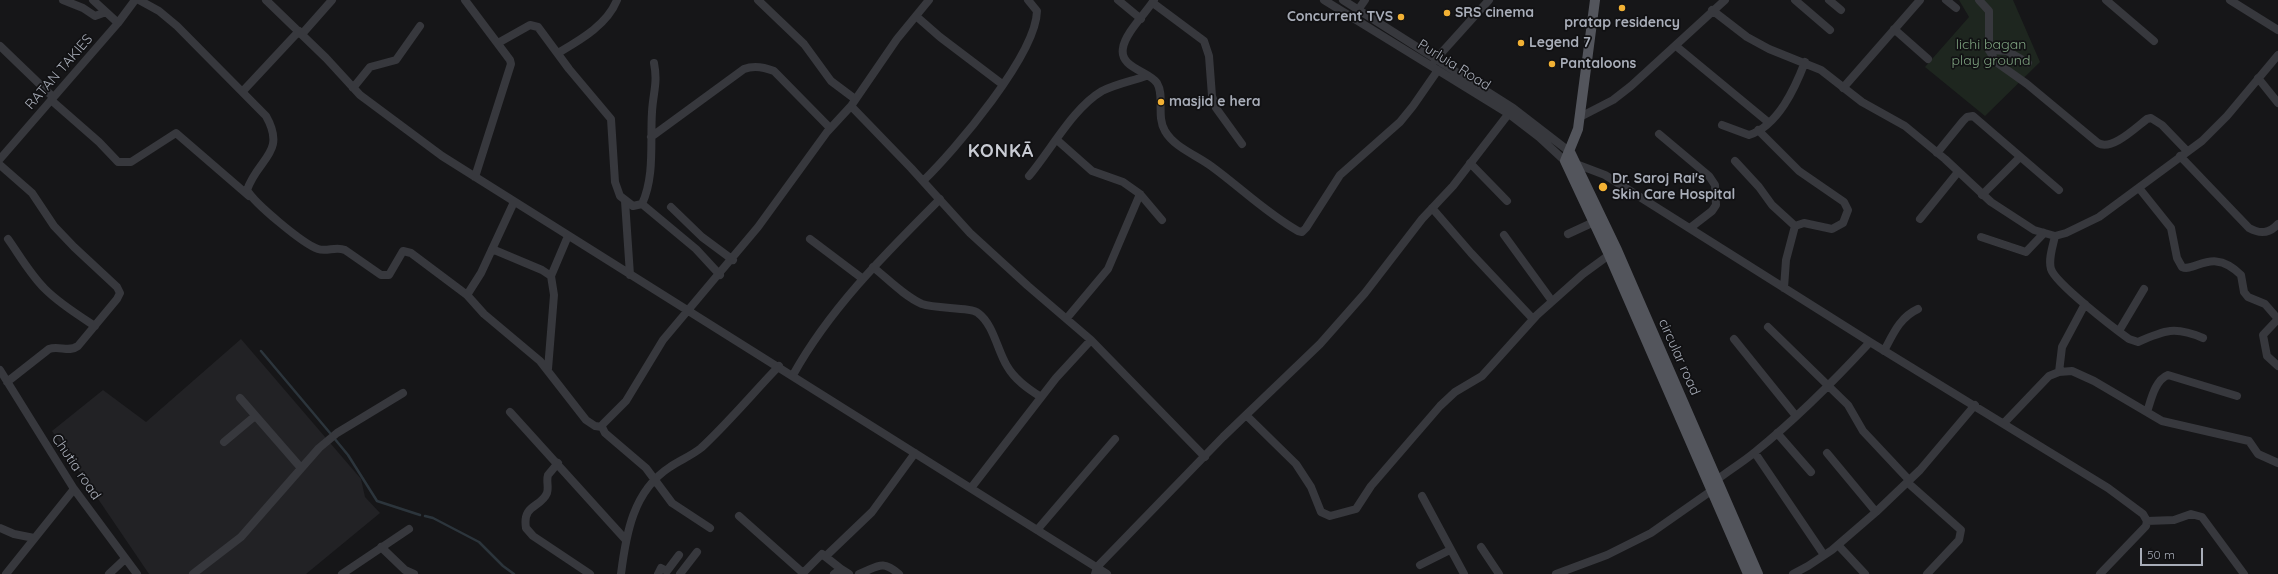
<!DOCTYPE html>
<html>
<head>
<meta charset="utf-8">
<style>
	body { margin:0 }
	#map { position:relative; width:2278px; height:574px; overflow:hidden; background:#161618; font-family:Quicksand,sans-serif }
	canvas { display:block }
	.scale { position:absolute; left:2140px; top:548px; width:63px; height:18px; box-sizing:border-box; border:2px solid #a8adb8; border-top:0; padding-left:5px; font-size:12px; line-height:14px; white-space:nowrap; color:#a8adb8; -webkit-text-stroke:3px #111113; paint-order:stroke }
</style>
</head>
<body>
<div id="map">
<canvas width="2278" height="574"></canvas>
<div class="scale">50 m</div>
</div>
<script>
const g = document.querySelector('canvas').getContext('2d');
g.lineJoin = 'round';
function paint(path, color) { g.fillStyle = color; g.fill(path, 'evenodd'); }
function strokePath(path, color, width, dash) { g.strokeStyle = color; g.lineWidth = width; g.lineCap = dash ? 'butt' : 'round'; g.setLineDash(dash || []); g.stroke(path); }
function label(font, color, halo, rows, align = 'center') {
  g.font = font + ' Quicksand,sans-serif'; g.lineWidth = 3.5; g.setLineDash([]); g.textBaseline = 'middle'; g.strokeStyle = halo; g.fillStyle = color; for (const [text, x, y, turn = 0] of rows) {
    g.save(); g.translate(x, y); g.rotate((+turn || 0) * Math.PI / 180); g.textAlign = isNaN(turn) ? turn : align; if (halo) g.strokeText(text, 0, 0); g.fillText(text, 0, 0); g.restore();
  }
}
paint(new Path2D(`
	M241,339L361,479L365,497L380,513L306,574H149L52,431L103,390L146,422Z`), '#222225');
paint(new Path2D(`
	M1959,0H2013L2040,62L1985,116L1925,67L1969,17Z`), '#1e261f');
strokePath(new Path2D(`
	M261,351L330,433
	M334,438L348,455L377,501L420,515
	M425,516L433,518L479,542L503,566L514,574`), '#2c353c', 2.5);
strokePath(new Path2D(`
	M63,0L83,8L95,16L106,12
	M93,0L118,23
	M139,0L159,11L177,26L266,116C287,153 258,158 247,190C254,203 303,244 318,249C327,252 336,246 345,250L381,275H389L403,251L411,253L467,295L484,314L540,361L586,420L595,426L602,427
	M266,0L326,58L360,95L442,156L1107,574
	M465,0L510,60L511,64L475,177
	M758,0L804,44L831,81L855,99
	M1118,0L1141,19
	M1154,0C1146,13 1125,33 1123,48C1119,68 1149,71 1157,83C1165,96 1156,116 1165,131C1174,147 1196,155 1211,166C1240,187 1266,213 1298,231L1302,232L1306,228L1340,175L1400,122L1413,106L1438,70
	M1324,0L1509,114L1539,137L1565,161
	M1343,0L1513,108L1570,152
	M1795,0L1830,30
	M1829,0L1841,10
	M1946,0L1956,8
	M1979,0L1989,11V50L1996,62L2027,84L2098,143C2112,151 2135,128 2147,119L2151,118L2162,125L2187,151
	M2106,0L2154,41
	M2230,0L2278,30
	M1153,3L1204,41L1209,56L1212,96L1216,108L1242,144
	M1358,10L1365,0
	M1712,10L1747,37L1769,49L1821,70L1862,102L1905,126L1945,159L1991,202L2034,230L2055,236L2066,233L2099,217L2202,141L2227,116L2278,55
	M916,16L940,37L1002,84
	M1894,29L1928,59
	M302,34L332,0
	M498,43L530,25L538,27L569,69L611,119L615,182L620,196L633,206L642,204C655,176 650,142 652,112C653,93 658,83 654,63
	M0,46L53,97
	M1676,46L1768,122
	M1989,50L2007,51L2028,63
	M558,53C580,40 607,25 617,0
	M1435,60L1489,0
	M2258,78L2278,103
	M353,88L370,67L396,60L420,26
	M1843,88L1920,0
	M243,91L299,31
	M51,100L99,142L118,162H131L176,133L249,196
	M851,106L911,168L970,233L1028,286L1091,340L1056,378L971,488
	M1580,117L1613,100L1631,86L1725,0
	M1722,125L1749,135C1778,126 1795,88 1805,62
	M1758,130L1799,171L1844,202L1848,210L1843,223L1832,229L1804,223L1795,226L1786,260L1784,288
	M1659,134L1709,176L1715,185L1716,205L1712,211L1690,228
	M651,137L744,69C754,65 764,67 774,71L830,128
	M1057,140L1092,171L1123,182L1140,194L1162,220
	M1937,153L1963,121L1967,117L1973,116L2059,190
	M2180,156L2249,228C2260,234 2269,234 2278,224
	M0,159L118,23L135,0
	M1735,161L1759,187L1772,205L1795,226
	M1470,163L1507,201
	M1576,164L1605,175L1870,342
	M0,165L32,193L54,226L74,247L117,287L120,293L117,299L78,346C69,353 59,345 49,349L7,382
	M1029,176C1051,150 1073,108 1102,91C1116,84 1132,81 1146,76
	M923,181C955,150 1036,55 1037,11L1028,0
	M2139,188L2171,228L2177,258L2182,267C2195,273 2212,246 2241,275L2244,292L2248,297L2265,304L2278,319
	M1982,195L2020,157
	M625,201L630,275
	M642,204L696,249L720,275
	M671,207L702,237L733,260
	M1432,208L1471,253L1533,319
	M1920,219L1958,172
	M1568,234L1594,222
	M1504,235L1552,301
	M2055,236C2053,246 2048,259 2051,269C2055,283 2115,329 2129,339L2138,342C2165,330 2175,326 2203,338
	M1981,237L2026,252L2044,233
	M8,239C20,256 30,274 45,289C60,304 78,315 95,326
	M810,239L863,279
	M492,249L542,270L551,276L554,295L548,369
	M873,267C888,279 904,296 922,304C936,309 972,307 978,313C994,325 997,350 1007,366C1015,380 1028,389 1041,397
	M551,276L568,236
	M467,295L481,273L514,202
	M1067,318L1108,269L1140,194
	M2278,319L2263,335L2267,356L2278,366
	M1768,327L1848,405L1863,431L1909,480
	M2119,331L2144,289
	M1734,339L1796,416
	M1091,340L1205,457
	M1884,351C1893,334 1900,317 1918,309
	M0,370L74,489L137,574
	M2059,372L2062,347L2085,304
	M793,375C830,308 886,253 940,199
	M240,398L301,468
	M510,412L625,539
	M2147,412C2151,400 2155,380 2168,375L2237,396
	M1246,415L1296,464L1311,487L1321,512L1330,516L1356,509L1371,486L1440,406L1455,392L1482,376L1537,315L1583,274L1609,255
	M2004,423L2049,376L2059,372L2072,371L2094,381L2162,421L2249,441L2258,454L2278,463
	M1777,433L1811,472
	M224,442L255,416
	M1755,453L1824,555
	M1827,453L1876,512
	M558,463L548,475C546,481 549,487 547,493C541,508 522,504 526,528L533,536L590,574
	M1907,482L1961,530L1959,540L1927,574
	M1713,483C1726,472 1742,463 1755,452C1796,419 1834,381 1870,342L2108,488L2143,514L2147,521L2146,526L2100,574
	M1422,496L1464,574
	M739,516L803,573
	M2147,521L2174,520L2191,514L2202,517L2244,574
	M0,528L14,534L34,538
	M710,528L672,503L646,468L605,433L602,427L603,424L626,401L663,340L758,227L827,132L851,106L897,39L929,0
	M1037,530L1115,439
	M1838,545L1865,574
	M381,547L405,570L414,574
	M1481,547L1499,574
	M826,556L872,512L915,453
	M1420,565L1450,550
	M6,574L74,489
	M109,574L125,559
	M193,574L241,537L319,448L337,433L403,393
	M342,574L409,529
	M621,574C626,534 633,491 670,467C680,460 691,456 701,448C728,423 753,393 779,366
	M658,574L661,568L667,571L679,555
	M680,574L697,552
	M802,574L822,554L841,569
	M834,574L841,569L849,574
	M859,574C878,567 881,559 899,574
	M1095,574L1097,567L1223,437L1320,344L1365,293L1422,219L1453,186L1513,108
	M1556,574L1607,555L1651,533L1711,491
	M1793,574L1808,566L1832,550L1876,512L1920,470L1975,405`), '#37383d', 8);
strokePath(new Path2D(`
	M1595,0L1578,129L1565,161L1609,255L1748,574
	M1570,152L1617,250L1758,574`), '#53555c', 10);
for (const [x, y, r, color] of [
	[1622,8,4,"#f2b134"],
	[1447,13,4,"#f2b134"],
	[1401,17,4,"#f2b134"],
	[1521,43,4,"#f2b134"],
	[1552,64,4,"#f2b134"],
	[1161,102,4,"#f2b134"],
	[1603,187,5,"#f2b134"]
]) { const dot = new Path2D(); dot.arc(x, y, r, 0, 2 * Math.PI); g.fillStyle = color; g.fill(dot); strokePath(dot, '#111113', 1.5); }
label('bold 14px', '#a8adb8', '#111113', [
	["SRS cinema",1455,13],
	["Concurrent TVS",1393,17,"right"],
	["pratap residency",1622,23,"center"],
	["Legend 7",1529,43],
	["Pantaloons",1560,64],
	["masjid e hera",1169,102],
	["Dr. Saroj Rai's",1612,179],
	["Skin Care Hospital",1612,195]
], 'left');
label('14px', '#7fa381', '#111113', [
	["lichi bagan",1991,45],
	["play ground",1991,61]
]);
label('14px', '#a8adb8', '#111113', [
	["Purluia Road",1454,65,32],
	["RATAN TAKIES",59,72,-49],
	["circular road",1679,357,66],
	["Chutia road",76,467,56]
]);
g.letterSpacing = '1px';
label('bold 18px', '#c9ccd4', '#111113', [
	["KONKĀ",1001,152]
]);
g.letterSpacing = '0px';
</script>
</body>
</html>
